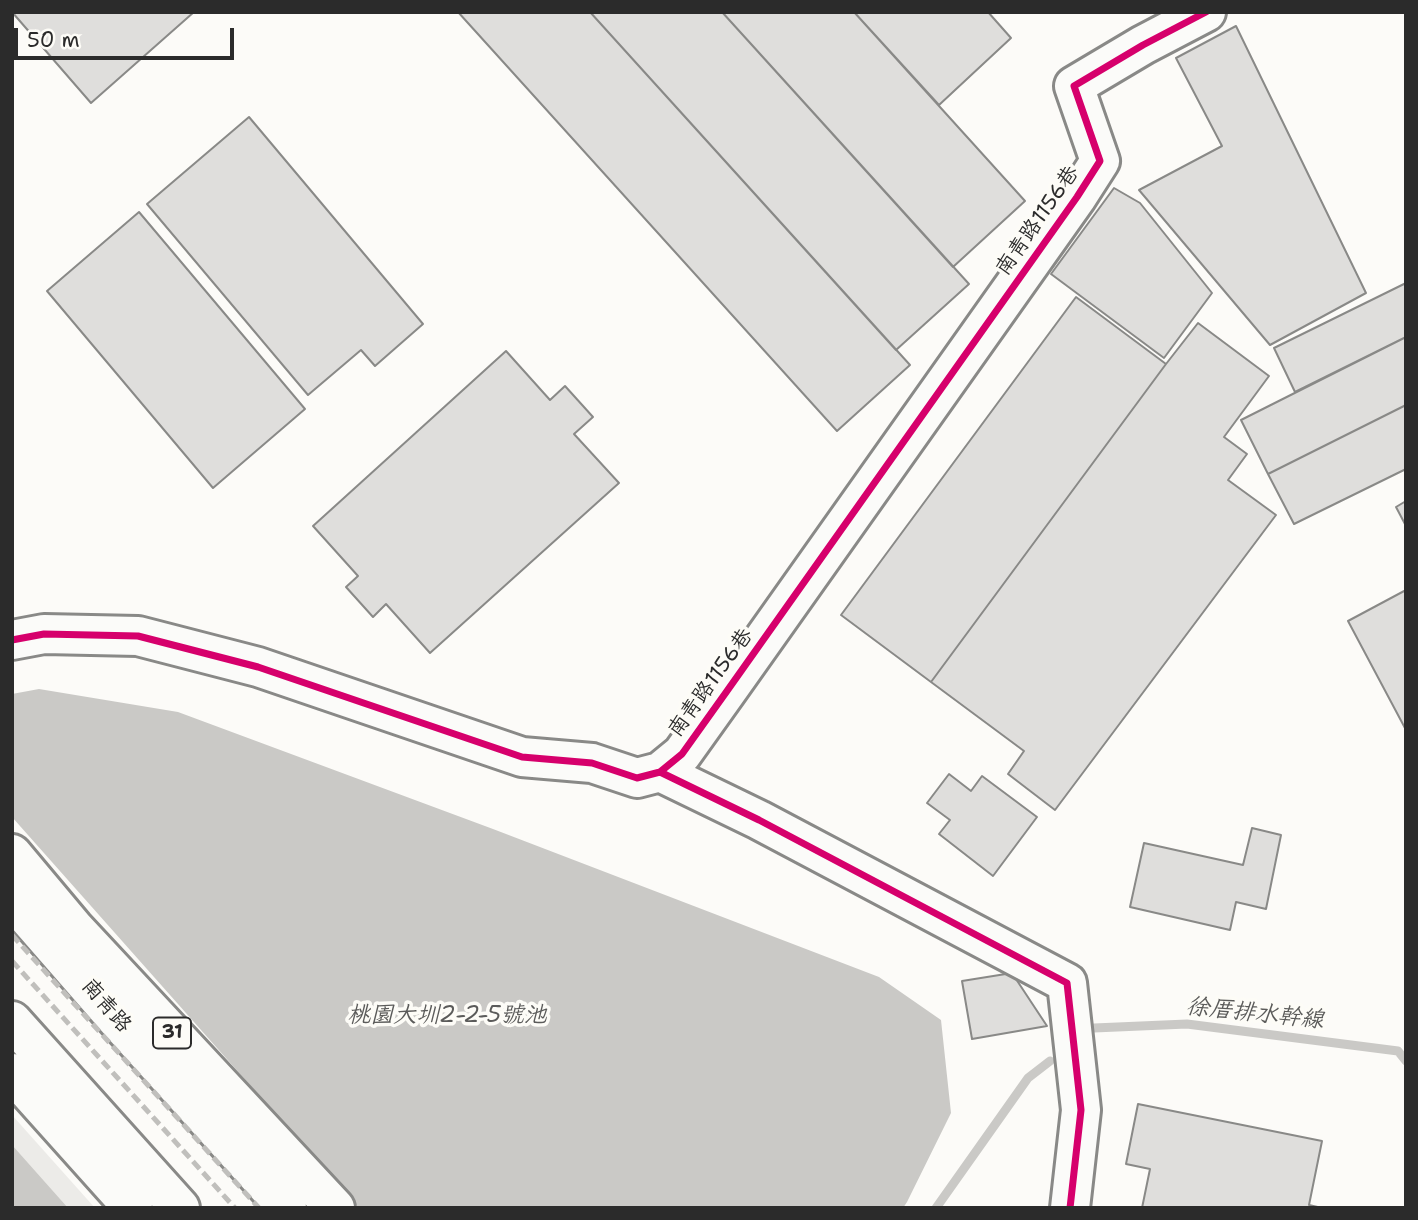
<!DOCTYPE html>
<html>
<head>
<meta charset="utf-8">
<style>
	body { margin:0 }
	#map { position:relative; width:1418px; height:1220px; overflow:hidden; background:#fcfbf8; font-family:"Shantell Sans",sans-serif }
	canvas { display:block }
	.frame { position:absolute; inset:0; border:14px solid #2b2b2b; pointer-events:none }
	.scale { position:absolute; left:14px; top:28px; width:220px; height:32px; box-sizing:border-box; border:4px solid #2b2b2b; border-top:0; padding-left:9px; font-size:21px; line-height:24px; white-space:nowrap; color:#2b2b2b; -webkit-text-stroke:5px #fdfcf7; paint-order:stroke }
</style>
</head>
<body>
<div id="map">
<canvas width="1418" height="1220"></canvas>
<div class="frame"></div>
<div class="scale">50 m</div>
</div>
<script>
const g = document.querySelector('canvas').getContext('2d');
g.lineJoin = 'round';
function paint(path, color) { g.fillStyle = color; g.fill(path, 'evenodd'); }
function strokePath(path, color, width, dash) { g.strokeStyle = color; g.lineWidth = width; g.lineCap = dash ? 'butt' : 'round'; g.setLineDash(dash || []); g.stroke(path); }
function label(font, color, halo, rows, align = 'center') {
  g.font = font + ' "Shantell Sans","LXGW WenKai TC",sans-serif'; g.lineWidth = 7; g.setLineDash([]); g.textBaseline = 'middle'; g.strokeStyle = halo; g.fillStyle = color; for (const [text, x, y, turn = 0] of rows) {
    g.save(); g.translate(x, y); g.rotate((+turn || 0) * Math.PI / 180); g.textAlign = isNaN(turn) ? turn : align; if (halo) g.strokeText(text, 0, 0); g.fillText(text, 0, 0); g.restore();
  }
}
paint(new Path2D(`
	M12,1115L95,1208H12Z`), '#ecebe8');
paint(new Path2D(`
	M39,689L178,712L493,829L879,977L941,1020L951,1113L907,1202L903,1208H359L12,817V694Z
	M12,1145L68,1208H12Z`), '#cac9c6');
strokePath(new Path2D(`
	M1094,1028L1187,1024L1398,1051L1406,1061
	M936,1208L1028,1078L1050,1061`), '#cac9c6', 9);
const building = new Path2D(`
	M12,12H194L91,103Z
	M458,12H590L910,365L837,431Z
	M590,12H722L969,284L896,350Z
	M722,12H854L1025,201L953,267Z
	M854,12H988L1011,38L939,105Z
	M1236,26L1366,293L1270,345L1139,190L1222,146L1176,58Z
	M249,117L423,324L375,366L361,350L308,395L147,204Z
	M1114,188L1140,203L1212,293L1164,358L1051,274Z
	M139,212L305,409L213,488L47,291Z
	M1406,283V337L1295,392L1274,348Z
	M1076,297L1166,364L931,682L841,615Z
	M1198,323L1269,376L1224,437L1247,454L1228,480L1276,515L1055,810L1008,774L1024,751L931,682L1166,364Z
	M1406,337V405L1268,474L1241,420Z
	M506,351L550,400L565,386L593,417L574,434L619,483L430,653L386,604L373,617L346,587L358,576L313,526Z
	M1406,405V469L1294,524L1268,474Z
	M1406,501V526L1396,507Z
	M1406,590V730L1348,621Z
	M949,774L971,791L982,776L1037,817L993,876L939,834L950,820L927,803Z
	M1252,828L1281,835L1266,909L1236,902L1230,930L1130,907L1144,843L1243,865Z
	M1012,973L1047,1026L972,1039L962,981Z
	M1138,1104L1322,1141L1309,1205L1322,1208H1142L1150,1169L1126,1164Z`);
paint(building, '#dfdedc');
strokePath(building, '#898987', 2);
const minor = new Path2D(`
	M12,640L44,634L138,636L258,667L522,757L592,763L637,778L660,772L682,754L727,691L1077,197L1100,161L1074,86L1143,45L1206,12
	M660,772L759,820L1067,983L1081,1110L1070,1208`);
const major = new Path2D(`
	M12,854L74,928L335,1208
	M12,899L120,1023L287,1208
	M12,1021L180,1208
	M12,1073L133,1208`);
strokePath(minor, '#898987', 44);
strokePath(major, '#898987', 44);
strokePath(minor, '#fbfbf9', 38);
strokePath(major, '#fbfbf9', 38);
strokePath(new Path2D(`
	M12,935L259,1208
	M12,961L235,1208`), '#c0bfbc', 5, [10, 5]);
strokePath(new Path2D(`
	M12,640L44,634L138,636L258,667L522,757L592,763L637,778L660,772L682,754L727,691L1077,197L1100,161L1074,86L1143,45L1206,12
	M660,772L759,820L1067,983L1081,1110L1070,1208`), '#d6006c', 7);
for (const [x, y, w] of [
	[172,1033,38]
]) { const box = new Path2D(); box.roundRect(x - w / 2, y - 15.5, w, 31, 5); g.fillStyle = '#fdfcf7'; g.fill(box); strokePath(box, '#2b2b2b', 2); }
label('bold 19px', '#2b2b2b', null, [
	["31",172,1033]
]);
label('21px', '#2b2b2b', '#fdfcf7', [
	["南青路1156巷",1038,221,-55],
	["南青路1156巷",711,683,-54],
	["南青路",106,1006,49]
]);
label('italic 23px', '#5b5b5a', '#fdfcf7', [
	["徐厝排水幹線",1255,1014,6],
	["桃園大圳2-2-5號池",447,1016]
]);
</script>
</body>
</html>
